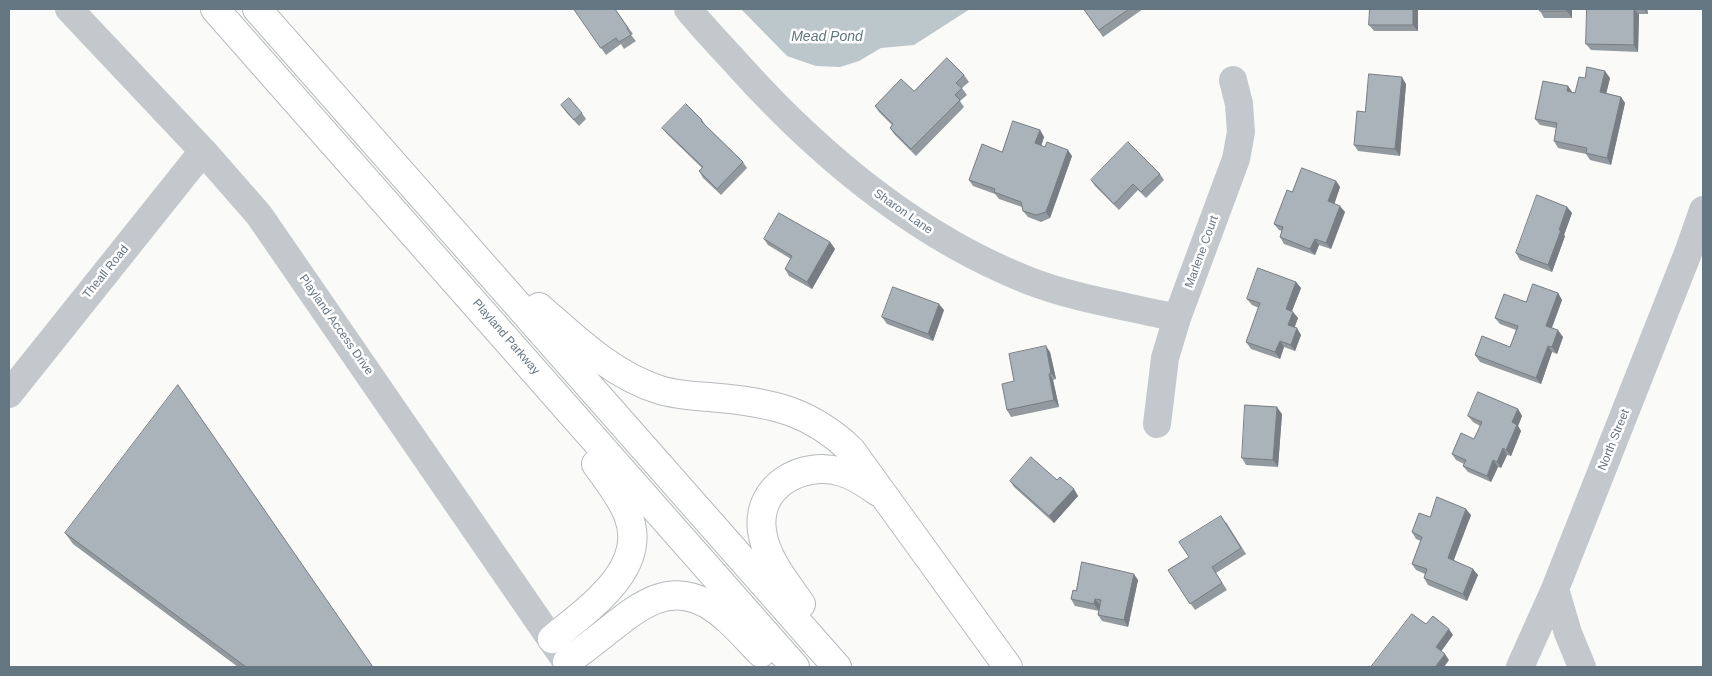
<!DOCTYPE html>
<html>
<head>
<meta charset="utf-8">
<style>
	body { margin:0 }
	#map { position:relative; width:1712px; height:676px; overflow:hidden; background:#fafaf8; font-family:Helvetica,sans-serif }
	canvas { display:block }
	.frame { position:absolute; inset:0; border:10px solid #657683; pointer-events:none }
</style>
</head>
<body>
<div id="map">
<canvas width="1712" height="676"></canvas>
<div class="frame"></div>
</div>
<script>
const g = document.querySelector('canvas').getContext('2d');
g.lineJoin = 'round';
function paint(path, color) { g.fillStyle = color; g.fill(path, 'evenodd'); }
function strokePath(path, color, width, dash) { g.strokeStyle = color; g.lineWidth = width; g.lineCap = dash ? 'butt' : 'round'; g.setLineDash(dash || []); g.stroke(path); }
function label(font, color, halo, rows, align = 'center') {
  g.font = font + ' Helvetica,sans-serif'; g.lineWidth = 5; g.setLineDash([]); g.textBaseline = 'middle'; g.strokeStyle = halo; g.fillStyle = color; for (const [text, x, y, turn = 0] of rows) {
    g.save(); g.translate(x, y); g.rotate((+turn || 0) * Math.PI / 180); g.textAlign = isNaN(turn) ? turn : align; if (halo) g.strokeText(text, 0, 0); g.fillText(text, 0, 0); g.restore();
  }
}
paint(new Path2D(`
	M741,9H970L914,45L881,48L859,61L840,67L816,66L787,56Z`), '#bbc7cb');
const major = new Path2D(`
	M215,9L795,667
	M257,9L837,667
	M539,307C576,339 612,375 660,390C679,396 700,396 720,398C774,403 811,412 851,450L1008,667
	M801,604C785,581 766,559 762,531C756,486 802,460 842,472C855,476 867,484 878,492
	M552,639C586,610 650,569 628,515C621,496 607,480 596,464
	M567,662C582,651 596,640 610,629C639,606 669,582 707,604C728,616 745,637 761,653`);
strokePath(major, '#b5babe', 30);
strokePath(new Path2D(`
	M69,9L203,151L259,215L564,658
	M688,9C704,29 722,47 738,65C819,155 914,235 1027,280C1072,298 1130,307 1177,318
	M9,394L203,151
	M1157,424L1165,358L1177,318L1236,159L1241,132L1239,104L1233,80
	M1555,589L1568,633L1582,667
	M1520,667L1555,589L1688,253L1703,210`), '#c3c8cc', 28);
strokePath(major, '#fff', 28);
paint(new Path2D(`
	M574,9H615L633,34L631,35L636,41L624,49L621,44L606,55Z
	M1084,9H1143L1103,37Z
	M1362,9H1418V31H1374L1369,25L1370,9Z
	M1572,9V18H1544L1540,11Z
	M1587,9H1647L1648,14H1639L1638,52L1591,50L1586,44Z
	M964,75L969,82L962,88L967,95L960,101L964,107L916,156L894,134L890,128L892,125L879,112L875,106Z
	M1585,78H1610L1606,93L1621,97L1625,103L1611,165L1590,160L1586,154L1558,148L1554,141L1556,128L1540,125L1535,119L1568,86L1572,92L1575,93Z
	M1406,84L1400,156L1358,151L1354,145L1365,112Z
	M561,105L582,113L586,119L579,126L566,112Z
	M702,120L706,126L743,162L747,168L721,195L703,178L699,171L702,168L667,134L662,128Z
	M1040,130L1044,137L1041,146L1072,156L1050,218L1041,222L1028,217L1023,211L1022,207L999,199L995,194L973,186L969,180L1002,152Z
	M1160,174L1164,180L1146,198L1138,190L1119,210L1095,186L1091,180Z
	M1336,181L1340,187L1334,204L1345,212L1331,249L1319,245L1315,255L1284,244L1280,237L1282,231L1279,230L1274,224L1292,192Z
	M1567,207L1572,213L1564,235L1565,236L1552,272L1520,260L1516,253Z
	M764,239L830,242L835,249L812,289L789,276L785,269L791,259L768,245Z
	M1296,282L1301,288L1292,311L1298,318L1294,327L1301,335L1295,351L1284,347L1280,359L1251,349L1246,342L1259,308L1252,305L1247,299Z
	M1558,293L1562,300L1552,328L1563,337L1557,354L1552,352L1541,384L1480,362L1475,355L1510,347L1516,330L1500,324L1495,318L1526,302Z
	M944,310L933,341L887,324L882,317Z
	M1050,352L1056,379L1053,380L1059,407L1011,417L1007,410Z
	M1518,409L1522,416L1518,426L1521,431L1511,456L1507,455L1501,468L1498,467L1491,482L1468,472L1463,466L1464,464L1456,460L1452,454L1474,439L1480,426L1473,422L1468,416Z
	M1282,414L1278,467L1246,465L1242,458Z
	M1057,480L1074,489L1078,496L1054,523L1014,487L1010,481Z
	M1471,515L1454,560L1478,575L1467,601L1428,585L1424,578L1425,574L1416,570L1412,564L1421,541L1416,539L1412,532L1430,517Z
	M1226,522L1246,554L1216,573L1227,590L1195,610L1168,570L1189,557Z
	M65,533L373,667H238L73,544Z
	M1138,580L1128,627L1102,621L1098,615L1100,605L1099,611L1075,606L1071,599L1076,591Z`), '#929a9f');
paint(new Path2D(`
	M1413,9H1418V31L1413,25Z
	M1567,9H1572V18L1567,11Z
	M1634,9L1639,14L1638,52L1634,45Z
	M1644,9H1647L1648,14Z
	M1605,71L1610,78L1605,99L1600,92Z
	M1402,77L1406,84L1400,156L1395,149Z
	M1568,86L1572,92L1567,91Z
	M1621,97L1625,103L1611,165L1607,158Z
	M1040,130L1044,137L1040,150L1035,143Z
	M1068,150L1072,156L1050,218L1046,212Z
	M1336,181L1340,187L1333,208L1328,201Z
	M1340,206L1345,212L1331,249L1326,243Z
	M1567,207L1572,213L1564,235L1565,236L1552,272L1548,265Z
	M1315,239L1319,245L1315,255L1310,249Z
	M830,242L835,249L812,289L807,282Z
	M1296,282L1301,288L1290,316L1286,309Z
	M1558,293L1562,300L1550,332L1546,326Z
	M939,304L944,310L933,341L928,334Z
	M1293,312L1298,318L1293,332L1288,325Z
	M1297,328L1301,335L1295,351L1291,345Z
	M1558,330L1563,337L1557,354L1552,347Z
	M1280,341L1284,347L1280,359L1275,352Z
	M1046,346L1050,352L1056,379L1051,373Z
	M1548,346L1552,352L1541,384L1536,378Z
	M1049,374L1053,380L1059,407L1054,400Z
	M1277,407L1282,414L1278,467L1273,460Z
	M1518,409L1522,416L1518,426L1521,431L1511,456L1506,450L1512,422Z
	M1503,448L1507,455L1501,468L1497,462Z
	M1493,460L1498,467L1491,482L1487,476Z
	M1074,489L1078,496L1054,523L1049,516Z
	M1466,509L1471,515L1452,564L1448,558Z
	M1473,569L1478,575L1467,601L1463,594Z
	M1134,574L1138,580L1128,627L1124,620Z
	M1095,599L1100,605L1099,611L1094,604Z
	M1449,629L1453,635L1440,653L1436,647Z
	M1445,654L1449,660L1444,667H1435Z`), '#777d82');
const building = new Path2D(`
	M574,9H615L628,28H627L631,35L619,42L616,38L601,48Z
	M1084,9H1129L1099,30Z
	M1370,9H1413V25H1369Z
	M1540,9H1567V11H1540Z
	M1587,9H1634V45L1586,44Z
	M947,58L964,75L956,83L962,88L955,95L960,100L911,149L890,128L893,124L875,106L901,79L914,91Z
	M1587,67L1605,71L1600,92L1621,97L1607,158L1586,153L1587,148L1554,141L1557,123L1535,119L1543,81L1568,86L1567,91L1575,93L1579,77L1585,78Z
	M1369,74L1402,77L1395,149L1354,145L1357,111L1365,112Z
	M569,98L582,113L574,120L561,105Z
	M686,104L702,120L701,121L743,162L717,189L699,171L703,167L662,128Z
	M1013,121L1040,130L1035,143L1045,147L1047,142L1068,150L1046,212L1036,215L1023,211L1021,202L994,192L995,189L969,180L982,144L1002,152Z
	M1128,142L1160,174L1141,192L1133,184L1114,204L1091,180Z
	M1302,168L1336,181L1328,201L1340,206L1326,243L1315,239L1310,249L1280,237L1283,227L1274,224L1287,190L1292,192Z
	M1537,195L1567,207L1559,230H1561L1548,265L1516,253Z
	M779,213L830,242L807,282L785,269L792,256L764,239Z
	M1258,268L1296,282L1286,309L1293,312L1288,325L1297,328L1291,345L1280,341L1275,352L1246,342L1260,303L1247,299Z
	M1533,284L1558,293L1546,326L1558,330L1552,347L1548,346L1536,378L1475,355L1482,336L1510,347L1518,326L1495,318L1504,294L1526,302Z
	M893,287L939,304L928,334L882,317Z
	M1046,346L1051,373L1049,374L1054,400L1007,410L1002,384L1014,381L1009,354Z
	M178,385L373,667H246L65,533Z
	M1478,392L1518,409L1512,422L1517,425L1506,450L1503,448L1497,462L1493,460L1487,476L1463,466L1466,460L1452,454L1461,433L1474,439L1482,422L1468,416Z
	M1245,405L1277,407L1273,460L1242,458Z
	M1031,457L1057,480L1060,477L1074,489L1049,516L1010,481Z
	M1437,497L1466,509L1448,558L1473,569L1463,594L1424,578L1427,569L1412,564L1422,537L1412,532L1419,513L1430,517Z
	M1221,516L1241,548L1212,567L1222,583L1190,604L1168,570L1189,557L1179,542Z
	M1082,562L1134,574L1124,620L1098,615L1101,600L1095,599L1094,604L1071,599L1073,590L1076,591Z
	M1412,614L1426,624L1433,616L1449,629L1436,647L1445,654L1435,667H1371Z`);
paint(building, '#aab3b9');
strokePath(building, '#777d82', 1);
label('12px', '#657683', '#fff', [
	["Sharon Lane",903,212,35],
	["Marlene Court",1202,252,-70],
	["Theall Road",106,272,-51],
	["Playland Access Drive",336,325,55],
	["Playland Parkway",506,337,49],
	["North Street",1614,440,-68]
]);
label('italic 14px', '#60757c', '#fff', [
	["Mead Pond",827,37]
]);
</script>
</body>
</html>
